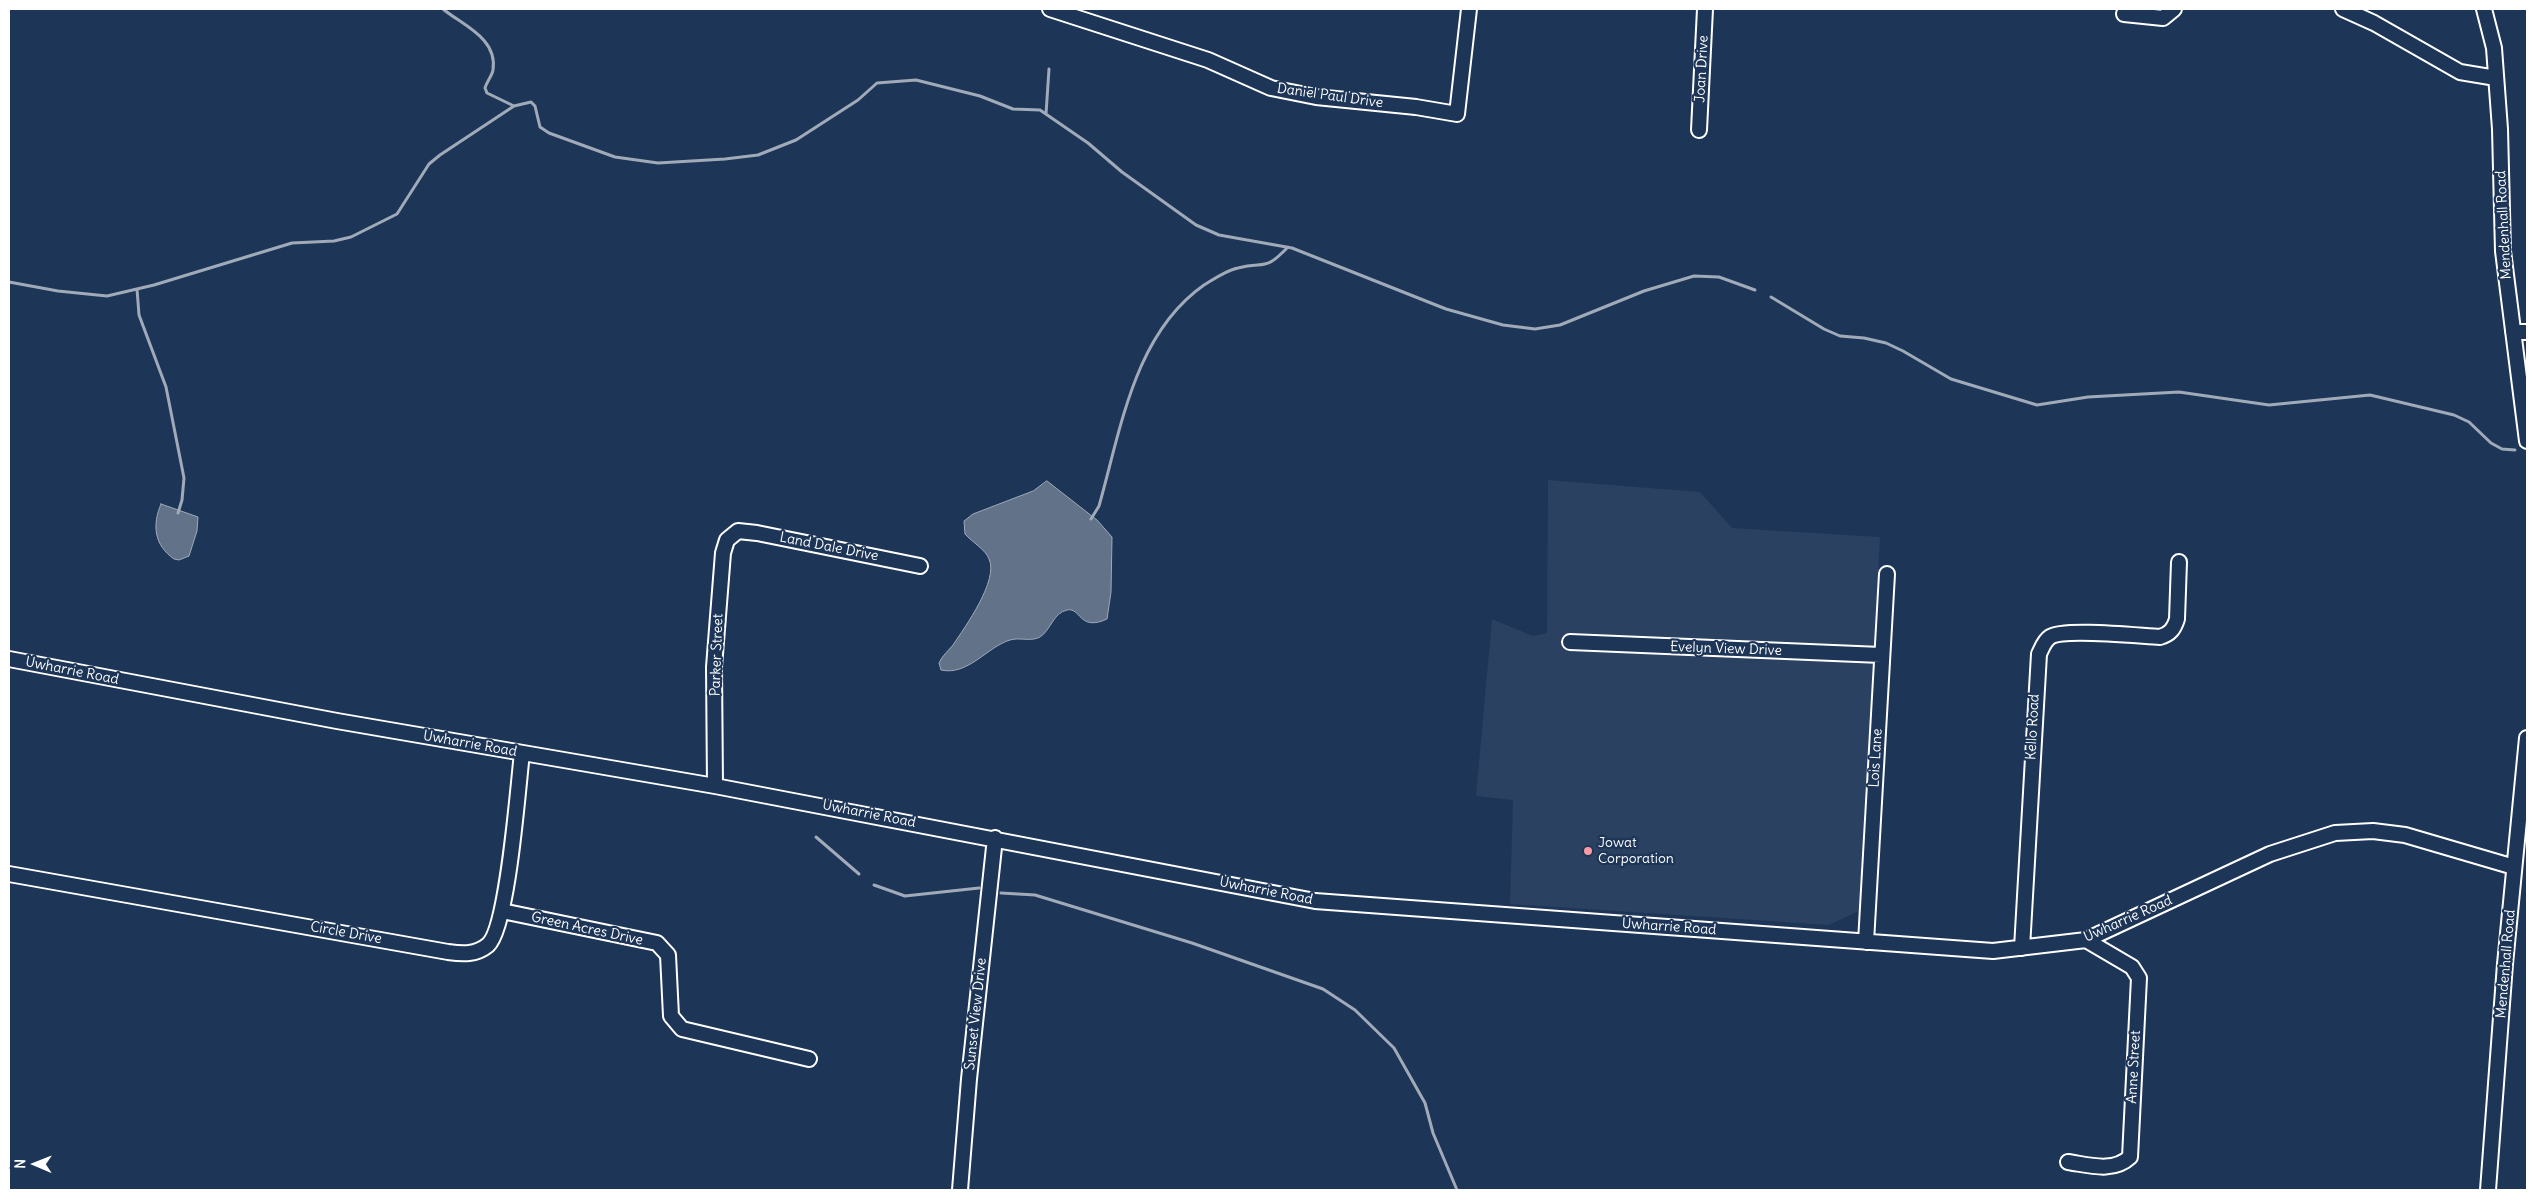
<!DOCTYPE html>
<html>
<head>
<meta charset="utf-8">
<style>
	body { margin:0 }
	#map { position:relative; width:2536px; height:1199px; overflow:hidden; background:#1d3557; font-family:Delius,sans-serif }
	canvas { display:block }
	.frame { position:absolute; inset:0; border:10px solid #fff; pointer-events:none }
	.north { position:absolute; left:10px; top:1139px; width:50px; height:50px; -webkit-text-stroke:4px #1d3557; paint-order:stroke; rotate:271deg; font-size:14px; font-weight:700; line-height:20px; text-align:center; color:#fff }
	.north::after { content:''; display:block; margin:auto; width:18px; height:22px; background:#fff; clip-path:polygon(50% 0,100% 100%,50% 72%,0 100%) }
</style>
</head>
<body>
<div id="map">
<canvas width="2536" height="1199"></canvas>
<div class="frame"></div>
<div class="north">N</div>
</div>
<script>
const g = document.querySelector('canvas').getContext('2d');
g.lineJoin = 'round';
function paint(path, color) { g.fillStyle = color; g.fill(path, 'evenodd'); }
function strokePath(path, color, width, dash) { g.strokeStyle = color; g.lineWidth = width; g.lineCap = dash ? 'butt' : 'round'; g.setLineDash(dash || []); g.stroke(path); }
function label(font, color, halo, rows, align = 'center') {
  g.font = font + ' Delius,sans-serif'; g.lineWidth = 4.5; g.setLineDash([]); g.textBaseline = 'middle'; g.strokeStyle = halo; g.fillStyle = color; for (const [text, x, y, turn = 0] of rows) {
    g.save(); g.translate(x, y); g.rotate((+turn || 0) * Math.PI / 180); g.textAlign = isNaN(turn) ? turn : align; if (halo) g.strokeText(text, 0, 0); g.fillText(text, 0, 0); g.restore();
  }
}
paint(new Path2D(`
	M1548,480L1700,492L1732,528L1880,537L1859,911L1829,925L1510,904L1513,800L1476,796L1492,619L1533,636L1547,633Z`), '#2a4161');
const water = new Path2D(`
	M1047,481L1097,520L1112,537L1111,592L1107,619C1079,632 1081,607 1067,610C1053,613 1051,630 1040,637C1031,642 1020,637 1010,640C987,647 968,676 941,670L939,663C942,656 948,651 953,645C965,627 999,580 989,559C986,550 972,542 965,534L964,521L973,514L1033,491Z
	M161,504L198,517L197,531L189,556L179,560L174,559C154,545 152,525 161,504Z`);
paint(water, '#617289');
strokePath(water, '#a0aab8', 1);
strokePath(new Path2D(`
	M443,9C462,25 498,38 493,70C492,76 487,81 485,88L487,93L514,106
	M1046,114L1049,69
	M9,282L58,291L107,296L154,285L292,243L334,241L351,237L397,214L429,164L440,155L514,106L531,102L535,106L540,127L549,133L615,157L658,163L725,159L758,155L796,140L858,100L877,83L916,80L980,96L1013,109L1040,110L1088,143L1122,172L1196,225L1219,235L1292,248L1446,309L1503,325L1535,329L1560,325L1644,291L1694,276L1719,277L1755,290
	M137,289L139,315L166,387L184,478L182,500L178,513
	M1771,297L1824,329L1840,336L1864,338L1886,343L1903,351L1951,379L2037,405L2088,397L2179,392L2269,405L2370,395L2454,415L2469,422L2491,443L2502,449L2515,450
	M1091,519L1099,506C1121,429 1134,334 1204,285C1214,279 1227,270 1238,268C1266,261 1264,272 1288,247
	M816,837L859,874
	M874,885L905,896L979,888
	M1001,893L1035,895L1192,943L1323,989L1355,1010L1394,1048L1425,1103L1433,1133L1457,1190`), '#a0aab8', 3);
const minor = new Path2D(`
	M1050,9L1208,60L1271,88L1316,97L1416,107L1457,114L1469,9
	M2343,9L2374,23L2460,72L2496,78
	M2484,9L2494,48L2500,129L2503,251L2527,441
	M2124,14L2163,18L2174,9
	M1699,130L1705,9
	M2513,332H2527
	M1570,642L1881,655
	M9,659L337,721L715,786L1315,901L1993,951L2086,940L2270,854L2335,833L2373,831L2405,835L2514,867
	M715,786L714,667L723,553L727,540L738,531L757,533L920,566
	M9,874L448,952C463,954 476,955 488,945C508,927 518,786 522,753
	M502,911L657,943L668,955L671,1016L682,1029L809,1059
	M1866,942L1887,574
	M2022,948L2039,654C2042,648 2044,641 2050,637C2064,628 2139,636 2160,637C2170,634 2174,629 2177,619L2179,562
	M2068,1162C2089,1165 2113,1173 2130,1157L2139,978L2132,967L2086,940
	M960,1190L969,1079L995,838
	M2488,1190L2505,964L2527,738`);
strokePath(minor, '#fff', 18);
strokePath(minor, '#1d3557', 14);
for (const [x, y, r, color] of [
	[1588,851,5,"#ff9aa2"]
]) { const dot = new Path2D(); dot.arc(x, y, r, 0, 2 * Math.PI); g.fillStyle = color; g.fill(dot); strokePath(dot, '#1d3557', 2); }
label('14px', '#fff', '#1d3557', [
	["Joan Drive",1702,69,-87],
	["Daniel Paul Drive",1330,96,8],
	["Mendenhall Road",2504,225,-93],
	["Land Dale Drive",829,547,11],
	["Evelyn View Drive",1726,649,2],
	["Parker Street",717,655,-88],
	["Uwharrie Road",72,671,11],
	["Kello Road",2033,727,-87],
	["Uwharrie Road",470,744,10],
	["Lois Lane",1876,758,-87],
	["Uwharrie Road",869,814,11],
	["Uwharrie Road",1266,891,11],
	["Uwharrie Road",2128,919,-24],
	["Uwharrie Road",1669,927,4],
	["Green Acres Drive",587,929,12],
	["Circle Drive",346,933,10],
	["Mendenhall Road",2506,964,-85],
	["Sunset View Drive",976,1014,-84],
	["Anne Street",2134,1067,-87]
]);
label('14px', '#fff', '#1d3557', [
	["Jowat",1598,843],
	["Corporation",1598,859]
], 'left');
</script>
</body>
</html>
